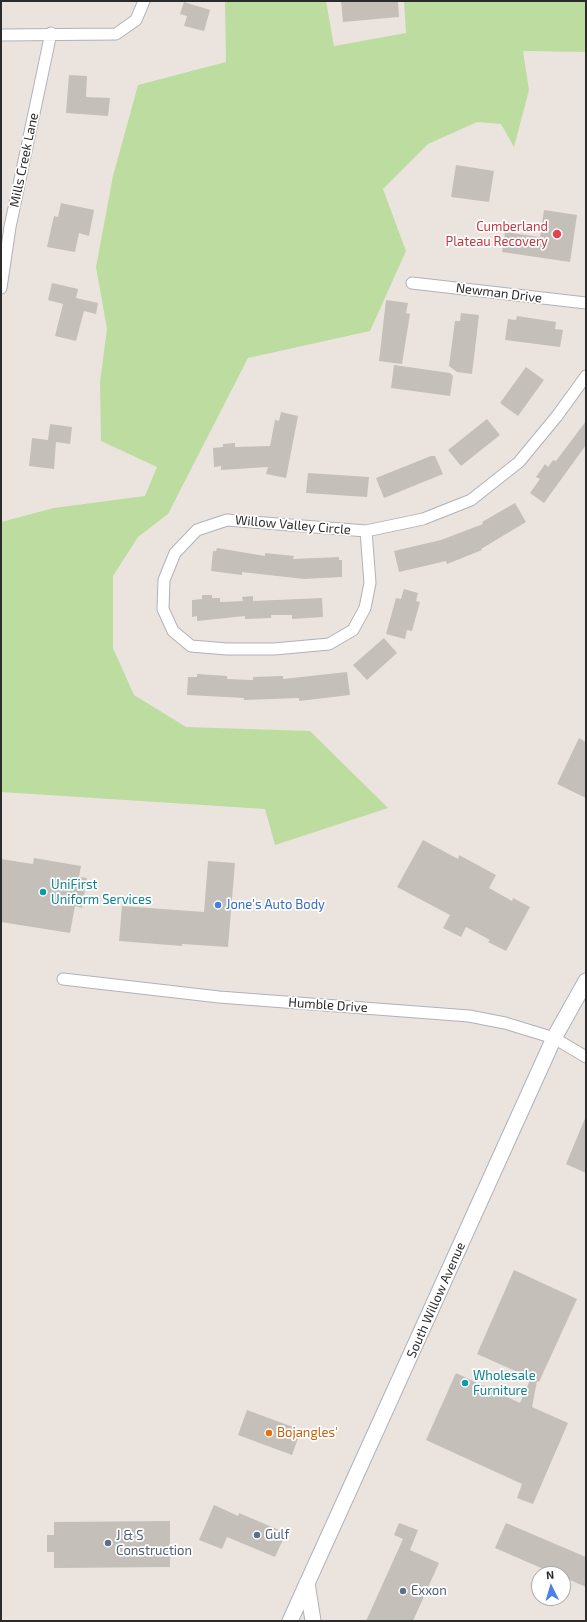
<!DOCTYPE html>
<html>
<head>
<meta charset="utf-8">
<style>
	body { margin:0 }
	#map { position:relative; width:587px; height:1622px; overflow:hidden; background:#ebe4de; font-family:"Exo 2",sans-serif }
	canvas { display:block }
	.frame { position:absolute; inset:0; border:2px solid #2b2b2b; pointer-events:none }
	.north { position:absolute; left:531px; top:1566px; width:40px; height:40px; box-sizing:border-box; background:#fff; border:1px solid #aaa; border-radius:50%; rotate:355deg; font-size:11px; font-weight:700; line-height:16px; text-align:center; color:#2b2b2b }
	.north::after { content:''; display:block; margin:auto; width:14px; height:18px; background:#4e81e8; clip-path:polygon(50% 0,100% 100%,50% 72%,0 100%) }
</style>
</head>
<body>
<div id="map">
<canvas width="587" height="1622"></canvas>
<div class="frame"></div>
<div class="north">N</div>
</div>
<script>
const g = document.querySelector('canvas').getContext('2d');
g.lineJoin = 'round';
function paint(path, color) { g.fillStyle = color; g.fill(path, 'evenodd'); }
function strokePath(path, color, width, dash) { g.strokeStyle = color; g.lineWidth = width; g.lineCap = dash ? 'butt' : 'round'; g.setLineDash(dash || []); g.stroke(path); }
function label(font, color, halo, rows, align = 'center') {
  g.font = font + ' "Exo 2",sans-serif'; g.lineWidth = 3.5; g.setLineDash([]); g.textBaseline = 'middle'; g.strokeStyle = halo; g.fillStyle = color; for (const [text, x, y, turn = 0] of rows) {
    g.save(); g.translate(x, y); g.rotate((+turn || 0) * Math.PI / 180); g.textAlign = isNaN(turn) ? turn : align; if (halo) g.strokeText(text, 0, 0); g.fillText(text, 0, 0); g.restore();
  }
}
paint(new Path2D(`
	M225,1H326L334,46L406,33L404,1H586V52L523,51L529,90L514,147L501,124L477,122L428,144L383,189L406,251L370,331L248,358L168,514L138,537L113,576V648L134,695L186,727L310,731L388,808L275,845L265,809L1,792V522L54,508L145,496L157,467L101,441L100,382L107,329L96,267L113,176L138,85L226,62Z`), '#bddca0');
paint(new Path2D(`
	M341,1H398L399,17L343,22Z
	M184,2L210,10L204,31L184,26L187,16L180,14Z
	M69,75L87,76L86,97L110,98L108,116L66,113Z
	M456,165L494,171L489,202L451,197Z
	M61,203L94,210L89,236L79,233L75,252L47,247L54,216L58,217Z
	M544,210L577,215L570,262L502,252L505,232L540,237Z
	M52,283L78,289L76,298L98,303L96,314L84,311L76,341L55,336L63,304L48,300Z
	M386,300L408,303L406,313L410,314L402,364L379,361Z
	M461,313L479,315L472,374L457,372L449,366L455,321H460Z
	M517,316L556,322L555,329L563,330L560,347L505,340L508,319L516,320Z
	M394,365L450,373L453,376L450,396L391,388Z
	M526,367L544,380L518,416L500,403Z
	M281,412L298,416L286,478L266,474L268,467L221,470V466L214,467L213,448L223,447V444L235,443V447L270,446L275,420L279,421Z
	M487,419L500,435L461,466L448,450Z
	M586,421V445L544,503L530,493L540,479L536,477L545,464L548,467L553,460L556,461Z
	M50,424L72,427L70,444L56,442L54,469L29,466L32,438L48,440Z
	M431,456H435L443,474L384,498L376,478Z
	M308,473L369,477L367,497L306,493Z
	M515,503L526,522L481,549L482,550L447,564L446,561L399,572L394,551L441,540L483,524L482,522Z
	M217,548L265,556V553L294,556L293,559L339,557V560H342V577L304,579L242,572V575L211,571L213,551H216Z
	M404,589L418,593L416,601L420,602L412,631L407,630L405,639L386,634L396,598L401,599Z
	M202,595H212V598H220V602L243,601L242,597L253,596V601L322,598L323,617L292,619V615H271V618L245,619V616L197,621V616L192,617V600L202,599Z
	M384,638L397,653L367,680L353,665Z
	M347,672L350,695L299,701V698L244,700V698L187,695L188,677H197V674L227,676V679L253,680V677L283,676V679Z
	M579,738L586,742V798L557,784Z
	M423,840L458,859L459,855L496,875L489,888L512,901L513,898L530,907L506,951L488,942L490,940L466,927L461,937L443,928L450,915L397,887Z
	M34,858L81,866L79,877L87,878L82,908L75,906L70,933L1,922V859L33,864Z
	M208,861L235,863L228,947L182,944V946L119,941L122,906L204,912Z
	M586,1116V1173L566,1164Z
	M514,1270L577,1299L539,1382L537,1381L532,1407L568,1423L533,1504L517,1498L522,1484L426,1440L456,1373L520,1403L531,1378L477,1354Z
	M247,1410L301,1430L292,1455L238,1435Z
	M214,1505L238,1516L239,1513L286,1533L275,1557L227,1537L222,1549L199,1540Z
	M170,1521V1567L54,1568V1552H47V1535H54V1522Z
	M399,1523L418,1530L410,1550L439,1563L413,1621H366L403,1539L394,1535Z
	M506,1523L586,1557V1587L563,1577V1574H555L495,1548Z`), '#c4bfb9');
const minor = new Path2D(`
	M1,35L116,34L136,20L144,1
	M412,283L586,303
	M1,288L10,227L51,33
	M366,531L370,583L365,608L353,630L329,644L274,649H227L191,646L173,631L163,609L164,580L175,553L197,530L227,520L366,531L423,519L471,500L519,462L557,416L586,376
	M63,979L219,997L469,1016L505,1023L554,1038L586,1057`);
const secondary = new Path2D(`
	M307,1583L313,1621
	M290,1621L554,1038L586,981`);
strokePath(minor, '#aeb2ba', 13);
strokePath(secondary, '#aeb2ba', 17);
strokePath(minor, '#fff', 11);
strokePath(secondary, '#fff', 15);
for (const [x, y, r, color] of [
	[557,234,5,"#e0444e"],
	[43,892,4,"#0f9aa8"],
	[218,905,4,"#3f7fe0"],
	[465,1383,4,"#0f9aa8"],
	[269,1433,4,"#e8710a"],
	[257,1535,4,"#5c6f8a"],
	[108,1543,4,"#5c6f8a"],
	[403,1591,4,"#5c6f8a"]
]) { const dot = new Path2D(); dot.arc(x, y, r, 0, 2 * Math.PI); g.fillStyle = color; g.fill(dot); strokePath(dot, '#fff', 1.5); }
label('13px', '#2b2b2b', '#fff', [
	["Mills Creek Lane",24,160,-78],
	["Newman Drive",499,293,7],
	["Willow Valley Circle",293,525,5],
	["Humble Drive",328,1005,4],
	["South Willow Avenue",436,1300,-66]
]);
label('13px', '#be3a42', '#fff', [
	["Cumberland",548,227],
	["Plateau Recovery",548,242]
], 'right');
label('13px', '#0d838f', '#fff', [
	["UniFirst",51,885],
	["Uniform Services",51,900],
	["Wholesale",473,1376],
	["Furniture",473,1391]
], 'left');
label('13px', '#366cbe', '#fff', [
	["Jone's Auto Body",226,905]
], 'left');
label('13px', '#c56008', '#fff', [
	["Bojangles'",277,1433]
], 'left');
label('13px', '#4e5e75', '#fff', [
	["Gulf",265,1535],
	["J & S",116,1536],
	["Construction",116,1551],
	["Exxon",411,1591]
], 'left');
</script>
</body>
</html>
